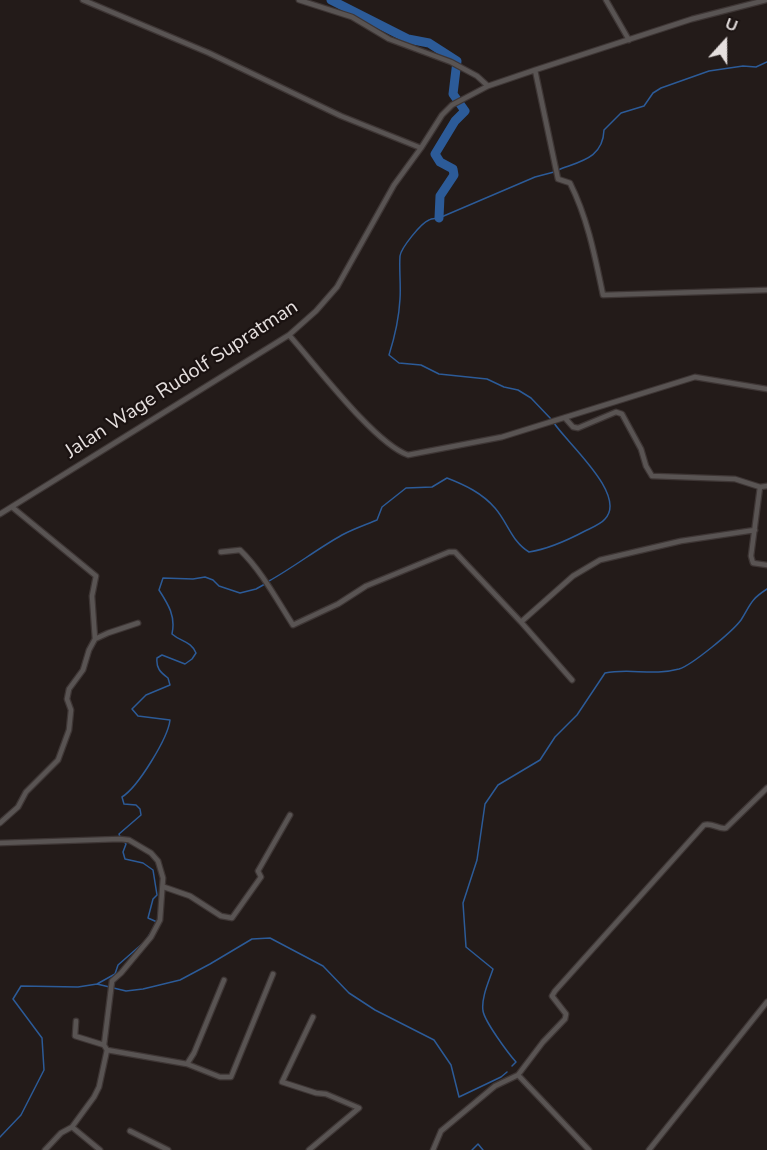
<!DOCTYPE html>
<html>
<head>
<meta charset="utf-8">
<style>
	body { margin:0 }
	#map { position:relative; width:767px; height:1150px; overflow:hidden; background:#231b19; font-family:"Nunito Sans",sans-serif }
	canvas { display:block }
	.north { position:absolute; left:695px; top:12px; width:60px; height:60px; -webkit-text-stroke:4px #1a1211; paint-order:stroke; rotate:21deg; font-size:16px; font-weight:700; line-height:24px; text-align:center; color:#e5dfde }
	.north::after { content:''; display:block; margin:auto; width:21px; height:27px; background:#e5dfde; clip-path:polygon(50% 0,100% 100%,50% 72%,0 100%) }
</style>
</head>
<body>
<div id="map">
<canvas width="767" height="1150"></canvas>
<div class="north">U</div>
</div>
<script>
const g = document.querySelector('canvas').getContext('2d');
g.lineJoin = 'round';
function strokePath(path, color, width, dash) { g.strokeStyle = color; g.lineWidth = width; g.lineCap = dash ? 'butt' : 'round'; g.setLineDash(dash || []); g.stroke(path); }
function label(font, color, halo, rows, align = 'center') {
  g.font = font + ' "Nunito Sans",sans-serif'; g.lineWidth = 4.5; g.setLineDash([]); g.textBaseline = 'middle'; g.strokeStyle = halo; g.fillStyle = color; for (const [text, x, y, turn = 0] of rows) {
    g.save(); g.translate(x, y); g.rotate((+turn || 0) * Math.PI / 180); g.textAlign = isNaN(turn) ? turn : align; if (halo) g.strokeText(text, 0, 0); g.fillText(text, 0, 0); g.restore();
  }
}
strokePath(new Path2D(`
	M558,170C581,161 603,158 604,130L621,113L644,106L653,93L661,88L709,71L743,66L756,67L767,62
	M551,419L531,398L518,390L504,387L487,379L439,374L421,365L399,363L389,355C395,336 399,318 400,299C401,286 399,269 400,256C401,248 421,223 429,220C432,218 436,219 439,218L535,177L554,172
	M269,581C294,567 317,549 342,535C353,529 365,525 377,520L382,507L406,488L432,487L447,478C465,485 482,493 495,508C508,523 512,542 529,552C549,549 568,540 585,531C591,528 601,524 605,519C628,495 566,442 554,423
	M120,837L119,834L141,815L140,809L136,805L124,804L122,797C138,787 168,738 170,720L138,716L132,709L146,695L170,685L168,678C160,672 156,668 157,658L162,655L185,664L192,659L196,653C191,641 181,642 172,634C176,616 168,604 159,590L163,578L193,579L205,577L213,580L219,586L240,593L256,589L265,584
	M123,840L126,844L123,852L125,859L143,863L153,870L157,895L153,899L148,918L157,922
	M146,940L153,929
	M97,984L115,974L118,965L142,944
	M512,1066L516,1062C508,1053 485,1022 483,1011C481,998 489,981 493,969L466,947L463,903L477,860L485,804L498,785L540,760L555,737L577,715L605,673C629,668 653,676 679,669C692,665 732,632 741,620C751,604 750,600 767,589
	M0,1137L21,1115L44,1070L42,1038L13,999L21,986L78,987L97,984L126,991L143,989L180,980L210,964L252,939L270,938L323,966L349,993L375,1010L434,1040L451,1065L459,1097L501,1077L507,1072
	M472,1150L478,1144L483,1150`), '#2c5b98', 1.5);
strokePath(new Path2D(`
	M331,0L408,39L429,43L457,61L453,94L465,111L455,121L435,154L440,162L453,169L454,175L440,196L439,218`), '#2c5b98', 9);
const street = new Path2D(`
	M83,0L209,53L341,116L421,148
	M299,0L352,17L389,39L451,62L477,76L488,86
	M606,0L629,40
	M535,70L558,179L570,183C588,219 595,257 603,295L767,290
	M289,335C315,364 374,443 408,455L502,437L695,377L767,389
	M565,418L573,427L578,428L616,412L622,414L641,449L646,466L652,476L735,479L760,487
	M767,486L760,487L751,556L753,563L767,565
	M12,507L96,576L92,596L95,639
	M0,514L289,335L316,311L337,287L394,185L421,148L442,115L452,105L488,86L535,70L692,19L766,0
	M221,552L240,550C261,570 277,600 293,625L338,604L366,586L449,552H455L521,622L572,680
	M521,622L573,576L600,560L681,541L755,530
	M0,823L18,807L26,792L58,760L69,730L71,710L67,699L69,689L83,670L89,650L95,639L108,633L138,623
	M0,843L120,839L129,840L151,853L158,861L163,878L160,920L151,937L121,973L112,981L104,1045L107,1050L99,1087L94,1097L72,1127L61,1133L45,1150
	M164,887L190,896L221,916L232,918L261,877L258,871L290,815
	M76,1021L75,1036L104,1045
	M107,1050L187,1064L194,1053L224,980
	M187,1064L220,1077H231L273,974
	M518,1075L589,1150
	M72,1127L100,1150
	M130,1131L168,1150
	M309,1150L359,1108L326,1094L316,1093L282,1082L313,1017
	M433,1150L441,1131L495,1086L518,1075L543,1042L565,1019L566,1014L552,996L555,991L704,825C712,822 719,830 726,828L767,788
	M649,1150L767,1002`);
strokePath(street, '#3e3635', 7);
strokePath(street, '#595453', 4.5);
label('20px', '#e5dfde', '#1a1211', [
	["Jalan Wage Rudolf Supratman",182,380,-33]
]);
</script>
</body>
</html>
